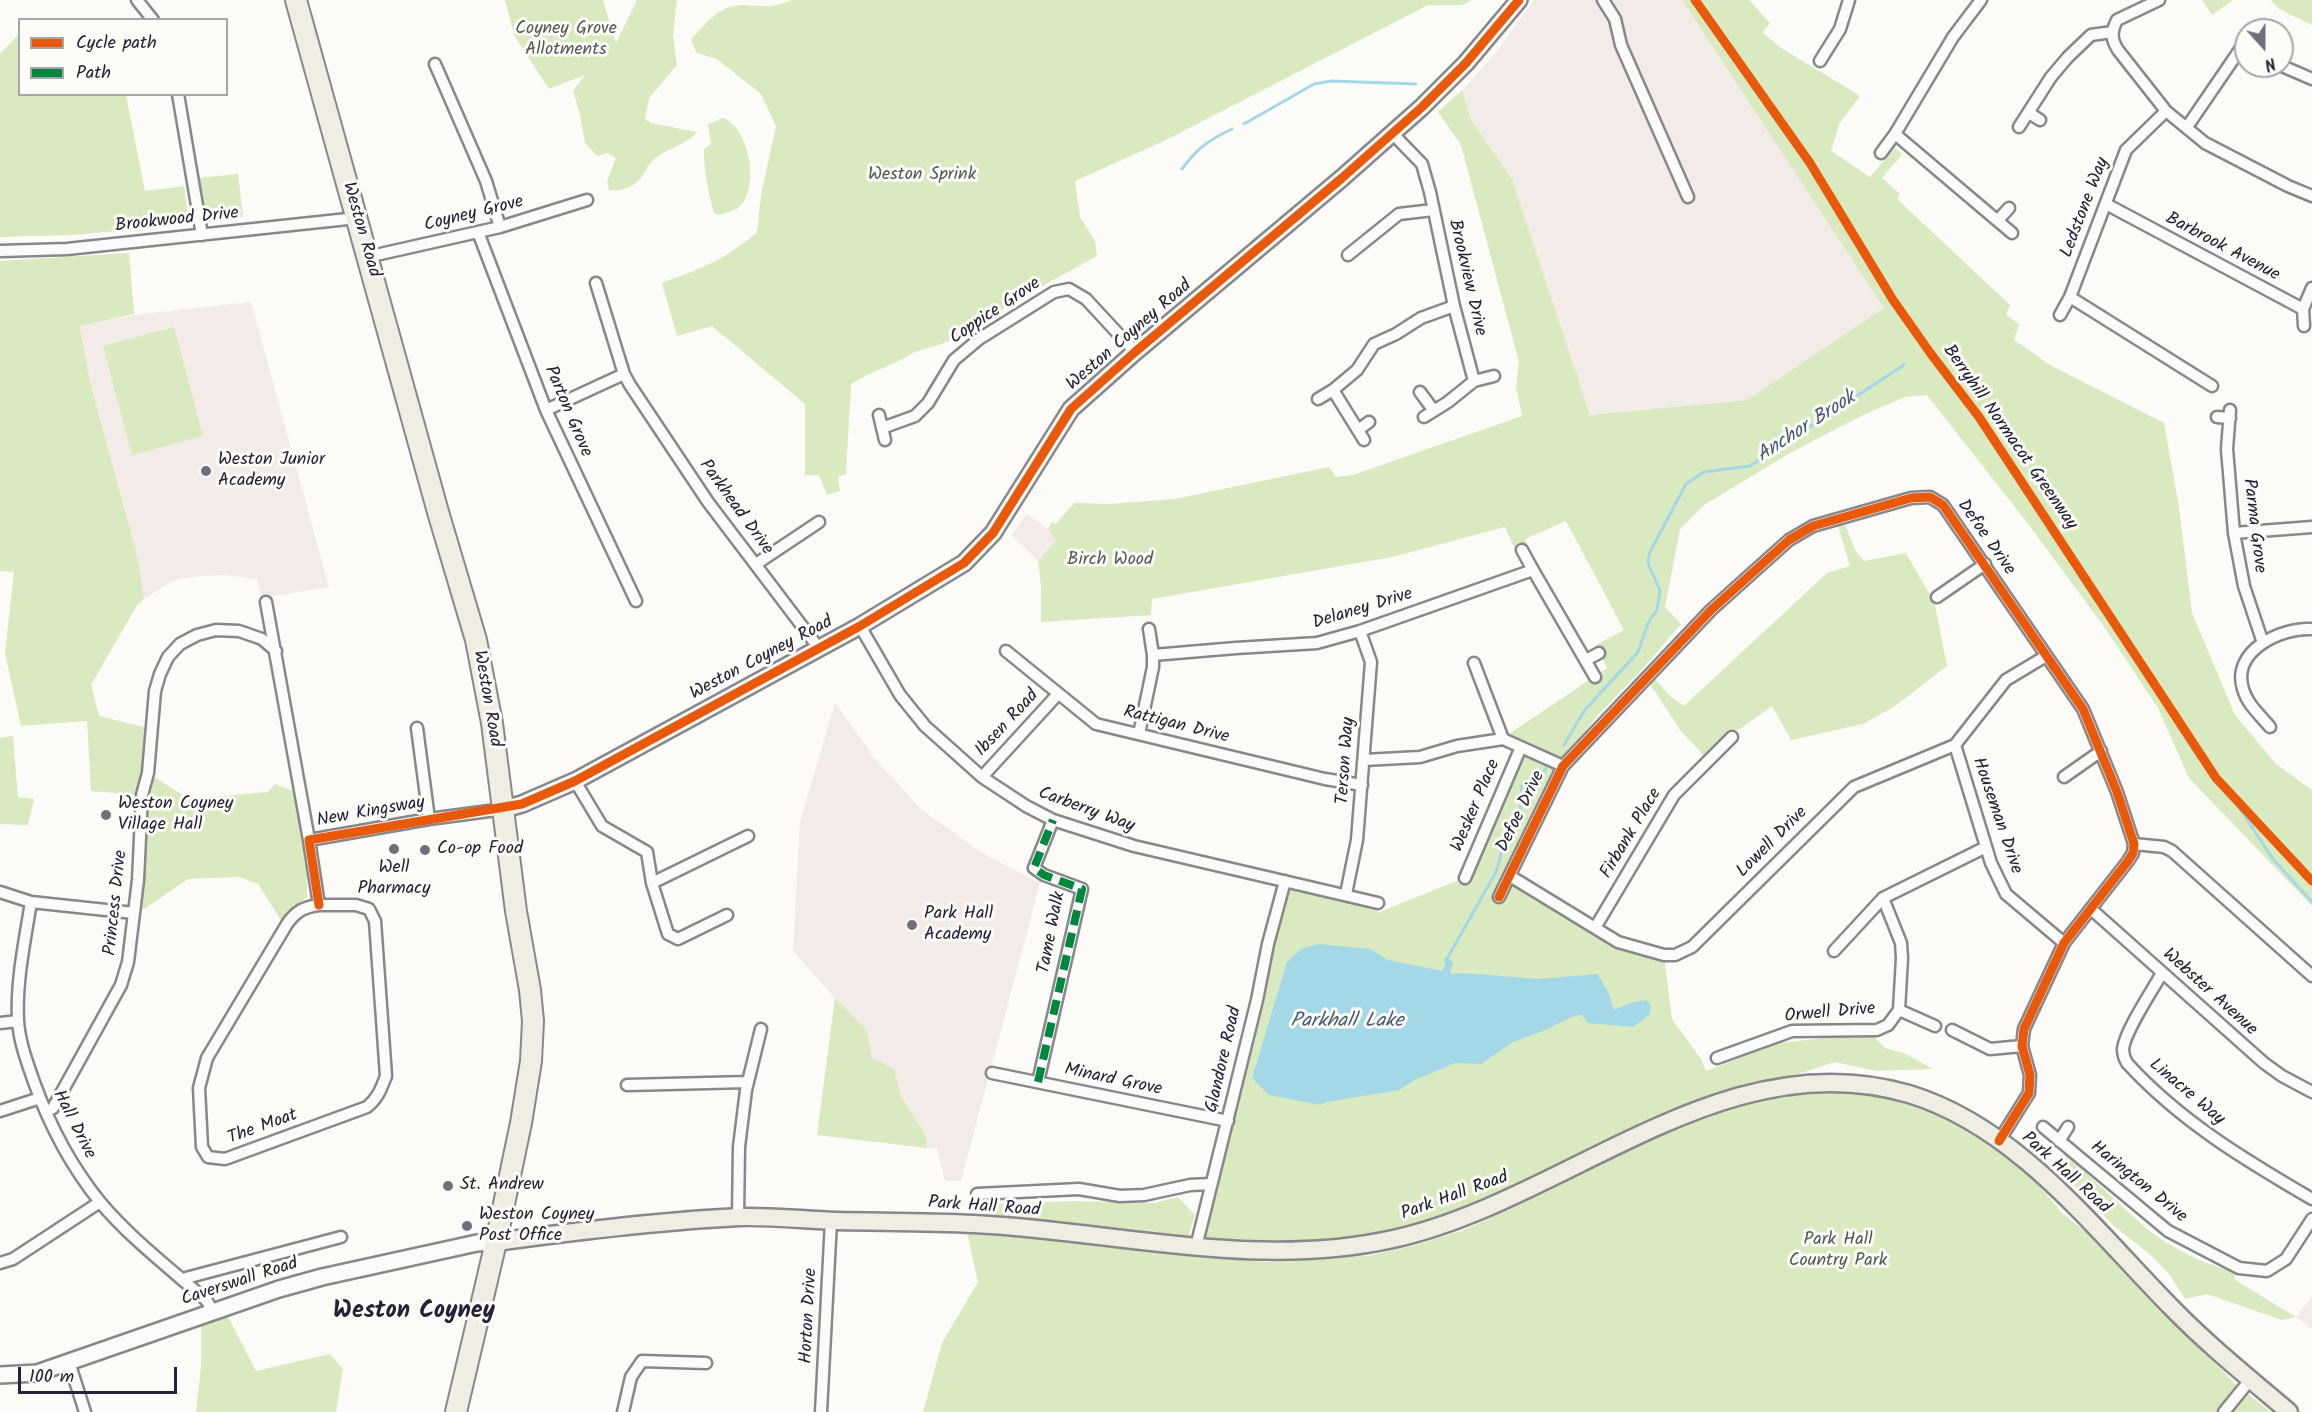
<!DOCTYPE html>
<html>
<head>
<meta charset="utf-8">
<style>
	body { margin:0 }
	#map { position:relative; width:2312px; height:1412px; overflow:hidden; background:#fcfbf8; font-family:Kalam,sans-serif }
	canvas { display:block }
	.legend { position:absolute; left:18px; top:18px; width:210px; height:78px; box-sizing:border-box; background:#fdfcf7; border:2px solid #a5a5ac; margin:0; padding:8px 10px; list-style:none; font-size:18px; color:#22223b }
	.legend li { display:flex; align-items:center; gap:12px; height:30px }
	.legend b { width:30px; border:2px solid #a5a5ac }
	.north { position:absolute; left:2234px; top:18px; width:60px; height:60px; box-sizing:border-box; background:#fdfcf7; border:2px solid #a5a5ac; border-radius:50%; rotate:159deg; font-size:16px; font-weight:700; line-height:24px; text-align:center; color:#22223b }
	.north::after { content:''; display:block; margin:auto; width:21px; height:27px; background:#6e6e7d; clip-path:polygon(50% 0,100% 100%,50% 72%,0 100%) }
	.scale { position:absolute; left:18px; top:1367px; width:159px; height:27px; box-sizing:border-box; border:3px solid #22223b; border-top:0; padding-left:8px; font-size:18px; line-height:21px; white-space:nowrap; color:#22223b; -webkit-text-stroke:4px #fdfcf7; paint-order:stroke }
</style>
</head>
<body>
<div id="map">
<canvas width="2312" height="1412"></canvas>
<ul class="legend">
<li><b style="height:8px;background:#e8590c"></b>Cycle path</li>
<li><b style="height:8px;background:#00873e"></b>Path</li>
</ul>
<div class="north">N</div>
<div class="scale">100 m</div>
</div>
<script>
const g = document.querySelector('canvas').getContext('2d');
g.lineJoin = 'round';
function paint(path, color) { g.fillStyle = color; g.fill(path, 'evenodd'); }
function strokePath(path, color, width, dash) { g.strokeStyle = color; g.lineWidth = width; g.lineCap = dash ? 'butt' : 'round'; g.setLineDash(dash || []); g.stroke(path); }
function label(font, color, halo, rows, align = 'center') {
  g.font = font + ' Kalam,sans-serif'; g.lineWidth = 6; g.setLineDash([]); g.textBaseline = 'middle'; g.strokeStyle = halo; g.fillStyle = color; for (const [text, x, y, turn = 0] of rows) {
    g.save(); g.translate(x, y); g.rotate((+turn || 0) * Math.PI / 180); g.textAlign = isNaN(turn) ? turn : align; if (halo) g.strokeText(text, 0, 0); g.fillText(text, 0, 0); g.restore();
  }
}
paint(new Path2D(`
	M1534,0H1682L1885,308L1747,400L1590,415L1512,179L1471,120L1462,90L1494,55Z
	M251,302L329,587L262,598L257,579L225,575L204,576L182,578L171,582L144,599L138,559L90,382L80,325L143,314Z
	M1027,514L1048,529L1056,541L1038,561L1011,535Z
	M835,703L876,760L922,810L982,853L1040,883L961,1181H945L937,1149L817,1135L835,998L793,951L800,821Z
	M2312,1296V1329L2296,1317Z`), '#f3ebe7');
paint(new Path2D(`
	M505,0H603L616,43L637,0H677L673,35L677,65L649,98L645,119L651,123L697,132C686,146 666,148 653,160C646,167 643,178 636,183C627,189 618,192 609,190L607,181L616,158L607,153L597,156L585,143L580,114L573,91L585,75L549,89L514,35Z
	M791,0H1472L1462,5H1428L1164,141L1075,181L1080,217L1095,241L1097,256L1008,305L958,342L954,338C942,346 928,347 915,352C910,354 907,357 902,359C885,368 868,373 851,384L846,474L838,477L840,491L827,495L819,475H805V404L712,326L677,336L662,283C702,268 724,261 757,232L761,195L776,126L761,94L717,59L697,53L691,40C704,25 719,6 740,5C761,5 771,10 791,0Z
	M1682,0H1749L1770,23L1763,32L1778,46L1860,96L1839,124L1831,151L1870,177L1895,148L1902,154L1882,178L1900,194L1897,199L2010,305L2006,315L2019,324L2014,340L2050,365L2164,423L2179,507L2192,613L2235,715L2276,764L2312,790V906L2189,778L2158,708L2105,628L2029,525L1927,395L1905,397L1861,416L1790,453L1704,505L1680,529L1665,607L1681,624L1638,674L1598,715L1563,760L1506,736L1607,668L1596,645L1624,630L1566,521L1525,539L1528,547L1516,552L1505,527L1392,557L1152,599L1151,615L1041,622V585L1038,561L1056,541L1048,529L1052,522L1056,524L1074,503L1109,504L1175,499L1329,467L1336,477L1353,475L1522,416L1516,387L1519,362L1461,145L1438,112L1462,90L1471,120L1512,179L1590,415L1747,400L1884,308Z
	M2202,0H2233L2212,15Z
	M2271,0H2312V25L2279,9Z
	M19,34L20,94L126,95L145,191L184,186L188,216L178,225L74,235L0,237V54Z
	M723,118C749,127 760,187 740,206C735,211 724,213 718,215L714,213C709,196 703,165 704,149L711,144L708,124Z
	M238,174L243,217L214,221L203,204L199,178Z
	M129,253L134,314L80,326L90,382L138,559L144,599L137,605L91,685L99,716L152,729L142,795L91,791L87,721L21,726L5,653L14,572L0,571V261Z
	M174,327L203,436L132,455L103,346Z
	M1845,524L1855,550L1864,561L1906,553L1930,595L1933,594L1939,602L1935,605L1947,666L1895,706L1863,724L1791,740L1772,706L1740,729L1732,732L1705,757L1681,731L1650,684L1655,679L1671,697L1684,706L1827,573L1850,566L1838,526Z
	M13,736L18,797L34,799L28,825L0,824V738Z
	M1521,747L1563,766L1510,876L1618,942L1664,955L1672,1019L1701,1059L1706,1071L1778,1043L1825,1038L1874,1037L1885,1048L1906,1054L1933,1069L1876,1071L1835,1062L1798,1074L1715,1092L1718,1103L1518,1195L1361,1245L1196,1247L1285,881L1377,906V913L1464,878Z
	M154,777L189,799L268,792L275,784L295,792L307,848V897L281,920L258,884L240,877L188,879L144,909H139L149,797Z
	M835,998L867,1031L872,1058L894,1069L901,1097L925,1134L927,1148L817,1135Z
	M1851,1090L1889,1095L1922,1106L1953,1121L2000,1151L2033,1178L2063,1214L2104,1246L2235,1384L2271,1412H923L942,1343L978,1282L967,1232L1169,1251L1266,1262L1291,1261L1323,1257L1368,1256L1416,1245L1464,1230L1552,1189L1663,1131L1731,1107L1776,1095Z
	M2065,1154C2093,1178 2119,1205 2147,1229C2164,1243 2212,1270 2234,1270L2235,1280L2296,1317L2282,1320L2207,1294L2185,1299L2170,1275L2151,1255L2115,1227L2053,1164Z
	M1178,1197L1195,1215L1188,1237L1177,1238L984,1218L985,1204L1073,1201L1154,1203Z
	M226,1313L256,1371L330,1354L343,1369L336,1412H196L201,1367V1323Z`), '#d9e9c0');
paint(new Path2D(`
	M1319,944L1370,949L1388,960L1442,971L1445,966L1444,959L1448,957L1453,963L1450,974L1463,973L1538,979L1598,974L1609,994L1614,1010L1630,1003L1646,1000L1651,1005L1650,1014L1633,1027L1588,1023L1582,1015L1574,1016L1543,1031L1513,1042L1481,1064L1455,1063L1415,1080L1399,1090L1326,1102L1321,1105L1269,1095L1252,1078L1287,962L1301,949Z`), '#a4d8e7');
strokePath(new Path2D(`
	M1244,124L1314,84L1331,81L1416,84
	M1182,169C1197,148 1209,140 1232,129
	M2174,713C2183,739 2204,765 2222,785
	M1564,745L1584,711L1638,652L1648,623L1657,610L1660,590L1649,566L1648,560L1650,552L1686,484L1704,472L1750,466L1904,365
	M2238,806L2273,859L2312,902
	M1448,957L1496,872L1508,828L1520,814L1522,785L1538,782L1546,768`), '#a4d8e7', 3);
const street = new Path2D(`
	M137,0L153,20
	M1603,0L1615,19L1621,45L1688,197
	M2159,0L2117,20C2111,32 2111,39 2118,50L2166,111L2205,143L2288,186L2312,196
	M1820,61L1840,29L1849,0
	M435,64L486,181L500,227
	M2282,66L2312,79
	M178,94L202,235
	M2029,113L2040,120
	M2019,127L2051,77L2068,57L2091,35L2112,32
	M2187,127L2241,48L2246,49
	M1392,133L1422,164L1430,192L1454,306L1474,381L1448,402L1424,417
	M1895,134L2012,233
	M1881,153L1895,134L1953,37L1981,0
	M2106,204L2303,309L2312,288
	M1998,220L2009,208
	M478,232L546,410L636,601
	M0,251L67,249L357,218
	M1348,255L1399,214L1433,210
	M367,257L500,227L587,200
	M596,283L624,374L630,385L708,502L818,647
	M2070,297L2212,386
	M2303,309L2304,326
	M2060,315L2070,297L2126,150L2166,111
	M1474,381L1494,376
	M1420,392L1434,411
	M1318,399L1333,390
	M546,410L624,374
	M2230,410L2227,449L2234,533L2244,586L2263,643
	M879,415L885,440
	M2217,417L2230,418
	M882,428L915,416L928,403L954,360L979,339L1054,292L1069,289L1086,299L1135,352
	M1358,430L1369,422
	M1364,440L1333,390L1357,370L1374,344L1396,334L1421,318L1454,306
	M2234,533L2312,527
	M1522,550L1533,570
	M756,564L819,522
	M1937,597L1985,564
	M266,602L309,840
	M860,626L900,695L925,726L982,777L1026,806L1053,820L1134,846L1378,903
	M1149,629L1153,655
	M1006,651L1096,724L1325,779L1362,785
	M1586,660L1599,653
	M1474,663L1503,739
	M2270,727C2260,715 2247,704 2243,689C2231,651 2281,627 2312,629
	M417,728L429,819
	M1139,734L1153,667V655L1236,648L1317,643L1360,631L1533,570L1595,677
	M1955,745L1991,863L2006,894L2064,943
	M1364,760L1420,757L1457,746L1503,739L1563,766
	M982,777L1058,694
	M2064,777L2101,751
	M575,781L602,826L647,852L652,883L668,934L678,939L727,915
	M2134,844L2164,847L2172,851L2312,976
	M1510,876L1618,942L1664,955H1675L1692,947L1854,787L1955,745L2006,680L2046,656
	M1465,878L1521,747
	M652,883L748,836
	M0,892L31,902L134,913
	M1346,894L1357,840L1371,662L1360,631
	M1499,897L1563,766L1711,610L1789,540L1813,526L1911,498L1930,497L1943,505L2083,709L2117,792L2134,844L2133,853L2128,861L2064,943L2024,1029L2022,1046L2030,1075L2029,1093L1999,1141
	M31,902C25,940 16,981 18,1020C19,1041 27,1062 34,1082C49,1124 71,1166 100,1202C131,1239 171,1269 207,1301L213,1312
	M319,905H356L369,909L375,921L386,1076C381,1089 378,1098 367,1107L225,1159L208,1157L202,1147L199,1088L207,1058L287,924C296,911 304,907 319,905Z
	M319,905L309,840L429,819L504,809
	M2091,909L2264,1063L2282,1076L2312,1092
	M1595,928L1674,795L1732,737
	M1834,951L1883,898L1986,847
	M2162,973C2152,991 2125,1031 2123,1049C2123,1054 2124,1058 2127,1063C2180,1121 2245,1160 2312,1199
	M1899,1010L1935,1026
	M0,1023L18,1021
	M1952,1030L1990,1049L2022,1046
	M1717,1058L1792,1031L1877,1030L1888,1025L1899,1010L1902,958L1901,943L1883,898
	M992,1073L1228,1121
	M1038,1082L1082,889L1044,875L1034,868L1053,820
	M627,1085L748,1082
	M0,1111L40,1098
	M46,1112L53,1108L121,985L128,962L138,880L142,795L148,773L155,691L160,674L168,657L180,644L197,635L216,630L239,631L262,639L276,651
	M2043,1127L2168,1231L2239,1268L2267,1271L2286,1259L2312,1219
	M2059,1141L2068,1127
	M977,1194L1079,1189L1120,1196L1144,1195L1190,1185L1210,1184
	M738,1217L739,1147L746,1090L761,1029
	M1196,1247L1257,1000L1268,944L1285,881
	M0,1263L13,1259L100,1202
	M182,1279L341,1237
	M69,1362L85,1412
	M623,1412L631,1377L642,1361L706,1363
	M821,1412L831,1221
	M2224,1412L2250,1380`);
const secondary = new Path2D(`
	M504,809L522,804L575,781L860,626L964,563L993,533L1071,409L1135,352L1342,178L1422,107L1466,63L1519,0
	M0,1375L37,1373L279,1289L322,1277L477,1243L496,1242`);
const primary = new Path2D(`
	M496,1242C577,1231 658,1221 739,1217C772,1216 805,1220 837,1221C883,1222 929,1222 974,1224C1114,1231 1254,1270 1393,1239C1566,1201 1723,1039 1909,1094C2018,1127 2095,1230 2172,1308C2208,1345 2249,1378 2289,1412`);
const highway = new Path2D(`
	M296,0L438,512L476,640L492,723L516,911L530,990L533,1021L531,1061L521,1123L496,1242L456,1412`);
strokePath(street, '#88888c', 15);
strokePath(secondary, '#88888c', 20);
strokePath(primary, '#88888c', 21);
strokePath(highway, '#88888c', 24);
strokePath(street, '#fbfbf9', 10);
strokePath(secondary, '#fbfbf9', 15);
strokePath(primary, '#f0ede2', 16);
strokePath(highway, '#f0ede2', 20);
strokePath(new Path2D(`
	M1038,1082L1082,889L1044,875L1034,868L1053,820`), '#00873e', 8, [15, 8]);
strokePath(new Path2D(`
	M1695,0L1810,163L1893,300L1931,354L1979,417L2216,778L2312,881
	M1499,897L1563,766L1711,610L1789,540L1813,526L1911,498L1930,497L1943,505L2083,709L2117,792L2134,844L2133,853L2128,861L2064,943L2024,1029L2022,1046L2030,1075L2029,1093L1999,1141
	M319,905L309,840L522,804L575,781L860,626L964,563L993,533L1071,409L1135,352L1342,178L1422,107L1466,63L1519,0`), '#e8590c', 9);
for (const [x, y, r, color] of [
	[206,471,6,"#6e6e7d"],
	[106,815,6,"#6e6e7d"],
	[394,849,6,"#6e6e7d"],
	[425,850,6,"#6e6e7d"],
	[912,925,6,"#6e6e7d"],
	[448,1186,6,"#6e6e7d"],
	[467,1226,6,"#6e6e7d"]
]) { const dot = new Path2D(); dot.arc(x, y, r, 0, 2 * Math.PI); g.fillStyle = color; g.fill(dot); strokePath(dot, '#fdfcf7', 2); }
label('18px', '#505955', '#fdfcf7', [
	["Coyney Grove",566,30],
	["Allotments",566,51],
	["Weston Sprink",922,176],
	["Birch Wood",1110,561],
	["Park Hall",1838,1241],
	["Country Park",1838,1262]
]);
label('18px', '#22223b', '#fdfcf7', [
	["Ledstone Way",2086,208,-69],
	["Coyney Grove",474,215,-14],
	["Brookwood Drive",177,221,-6],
	["Weston Road",360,230,74],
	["Barbrook Avenue",2222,248,28],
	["Brookview Drive",1466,278,77],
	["Coppice Grove",996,312,-34],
	["Weston Coyney Road",1130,336,-41],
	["Parton Grove",567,412,67],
	["Berryhill Normacot Greenway",2009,438,55],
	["Parkhead Drive",735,508,54],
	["Parma Grove",2253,526,83],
	["Defoe Drive",1985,538,55],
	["Delaney Drive",1363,610,-17],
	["Weston Coyney Road",762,659,-28],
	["Weston Road",486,699,80],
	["Ibsen Road",1008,724,-47],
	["Rattigan Drive",1176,726,14],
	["Terson Way",1347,761,-86],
	["Wesker Place",1477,806,-67],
	["Carberry Way",1086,811,20],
	["Defoe Drive",1522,812,-64],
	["New Kingsway",371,813,-10],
	["Houseman Drive",1996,816,71],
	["Firbank Place",1632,834,-59],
	["Lowell Drive",1773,843,-45],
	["Princess Drive",117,903,-84],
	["Tame Walk",1053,933,-79],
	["Webster Avenue",2209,993,42],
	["Orwell Drive",1830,1014,-5],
	["Glandore Road",1225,1060,-77],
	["Minard Grove",1113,1081,12],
	["Linacre Way",2186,1093,40],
	["Hall Drive",73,1125,63],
	["The Moat",263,1128,-20],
	["Park Hall Road",2065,1174,42],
	["Harington Drive",2138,1183,39],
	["Park Hall Road",1455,1197,-20],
	["Park Hall Road",984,1208,4],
	["Caverswall Road",240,1283,-18],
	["Horton Drive",810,1316,-87]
]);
label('18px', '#22223b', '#fdfcf7', [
	["Weston Junior",218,461],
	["Academy",218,482],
	["Weston Coyney",118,805],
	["Village Hall",118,826],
	["Co-op Food",437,850],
	["Well",394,869,"center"],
	["Pharmacy",394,890,"center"],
	["Park Hall",924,915],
	["Academy",924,936],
	["St. Andrew",460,1186],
	["Weston Coyney",479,1216],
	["Post Office",479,1237]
], 'left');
label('italic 20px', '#435c75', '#fdfcf7', [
	["Anchor Brook",1807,428,-33],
	["Parkhall Lake",1347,1023]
]);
label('bold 24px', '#22223b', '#fdfcf7', [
	["Weston Coyney",414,1313]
]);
</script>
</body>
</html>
